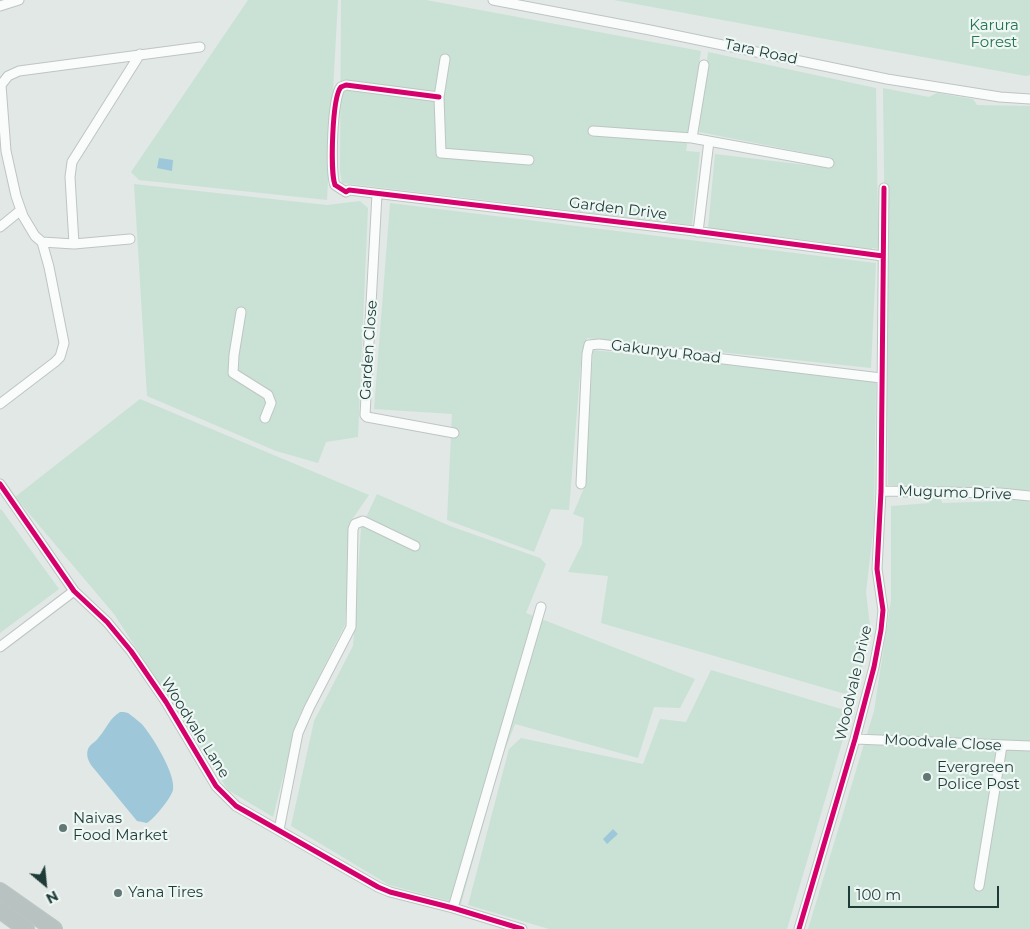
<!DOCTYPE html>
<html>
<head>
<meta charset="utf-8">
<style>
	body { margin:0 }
	#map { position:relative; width:1030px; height:929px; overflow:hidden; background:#e1e8e6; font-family:Montserrat,sans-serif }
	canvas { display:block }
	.north { position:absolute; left:20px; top:859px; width:50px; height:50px; -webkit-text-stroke:4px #eef7f4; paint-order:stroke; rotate:152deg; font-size:14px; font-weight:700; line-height:20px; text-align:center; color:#1e3b38 }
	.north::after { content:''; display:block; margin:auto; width:18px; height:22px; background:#1e3b38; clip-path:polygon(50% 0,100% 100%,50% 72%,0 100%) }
	.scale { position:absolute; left:848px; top:886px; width:151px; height:22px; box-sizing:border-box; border:2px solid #1e3b38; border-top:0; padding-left:6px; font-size:15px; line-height:18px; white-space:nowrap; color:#1e3b38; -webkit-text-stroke:4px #eef7f4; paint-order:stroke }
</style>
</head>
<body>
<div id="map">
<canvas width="1030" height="929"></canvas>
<div class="north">N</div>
<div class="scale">100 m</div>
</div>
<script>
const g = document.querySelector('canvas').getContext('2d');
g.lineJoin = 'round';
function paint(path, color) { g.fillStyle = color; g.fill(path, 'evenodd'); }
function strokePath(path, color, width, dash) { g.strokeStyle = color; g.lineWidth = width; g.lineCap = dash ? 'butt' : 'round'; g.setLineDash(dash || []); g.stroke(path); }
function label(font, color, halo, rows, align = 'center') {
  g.font = font + ' Montserrat,sans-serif'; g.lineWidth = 4.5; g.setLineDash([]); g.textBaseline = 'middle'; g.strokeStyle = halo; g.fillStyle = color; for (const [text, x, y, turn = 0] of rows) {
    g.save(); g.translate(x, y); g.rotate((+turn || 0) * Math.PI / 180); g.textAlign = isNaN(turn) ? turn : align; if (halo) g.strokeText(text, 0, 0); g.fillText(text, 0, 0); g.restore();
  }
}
paint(new Path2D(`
	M248,0H338L327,200L139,180L131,172Z
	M341,0H426L701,51L686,151L700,152L692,225L342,183L340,172Z
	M614,0H1030V75L1026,76Z
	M708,52L876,88L878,221L881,225L878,232V249L872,248L870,252L823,244L822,242L708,228L715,154L831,168L832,158L699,132Z
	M883,88L929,97L937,93L973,99L977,105L1030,106V490H1026L1030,504V929H808L874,711L891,600V506L930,503L923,498H900L899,486L888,485ZM971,487L1005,488V501L942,503L941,499L967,500Z
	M134,184L327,205L360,201L368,208L358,437L326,442L318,463L276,451L147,396Z
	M390,203L876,263L871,368L587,338L581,362L569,510L551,509L534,552L447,520L452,414L374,409Z
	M593,350L876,381L874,524L866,592L871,635L860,674L849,695L601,623L608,576L568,572L582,544L584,518L573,514L584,488Z
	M140,399L369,495L351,521L345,625L298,718L273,817L228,790L114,614L15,497Z
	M377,494L450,526L540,558L546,564L526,613L695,679L680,708L654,707L638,758L515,724L501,760L461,904L389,885L291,826L314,721L353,646L361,528Z
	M1,509L59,589L0,633V510Z
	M711,670L851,712L787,929H549L468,905L509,749L521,738L643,764L660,719L686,722Z`), '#c9e2d5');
paint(new Path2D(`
	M159,158L173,160L172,171L157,168Z
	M120,712H124L128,713C134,718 141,722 145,728C155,741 176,775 173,790C171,798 154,819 147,823L137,821L91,765C88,760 86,755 88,749C90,744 96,742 99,737C107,728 109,719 120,712Z
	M613,829L618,834L607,844L603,839Z`), '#9ec8d9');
const street = new Path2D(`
	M493,0L650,30L887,79L1000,97L1030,99
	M0,6L19,0
	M445,59L439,97L441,153L529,160
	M439,97L346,85L341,87C332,97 330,172 335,185L346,192L349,190L694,231L883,256
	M593,131L692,138L829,163
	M692,138L704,65
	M377,194L365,415L367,417L454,433
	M0,227L21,210
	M698,232L709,141
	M42,242L74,244L130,239
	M74,244L70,177L72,162L140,54
	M241,312L234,355L233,373L268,395L271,403L265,418
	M0,404L55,362L60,357L64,343L49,267L42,242L35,236L23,216L16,196L6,151L1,85L8,76L19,71L200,47
	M0,484L74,591L107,622L131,651L166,702L216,786L236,806L378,887L390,892L453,908L522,929
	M581,484L587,354L589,345L599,344L881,378
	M881,491L1000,493L1030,496
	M0,647L74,591
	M855,739L1030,746
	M279,830L298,733L309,708L351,627L353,529L355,524L363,521L415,546
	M979,886L1002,746
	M453,908L541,607
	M799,929L855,739L874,667L881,630L883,610L877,569L881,491L884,188`);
const highway = new Path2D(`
	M0,891L54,929
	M0,910L26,929`);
strokePath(street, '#bec5c3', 11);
strokePath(highway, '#bbc5c3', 18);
strokePath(street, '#fafcfb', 9);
strokePath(highway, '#b8c2c1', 15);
strokePath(new Path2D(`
	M439,97L346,85L341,87C332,97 330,172 335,185L346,192L349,190L694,231L883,256
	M0,484L74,591L107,622L131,651L166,702L216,786L236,806L378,887L390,892L453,908L522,929
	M799,929L855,739L874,667L881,630L883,610L877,569L881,491L884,188`), '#d6006c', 5);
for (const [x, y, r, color] of [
	[927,777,5,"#627875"],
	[63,828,5,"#627875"],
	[118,893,5,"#627875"]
]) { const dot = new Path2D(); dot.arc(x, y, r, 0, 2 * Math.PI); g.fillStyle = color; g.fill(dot); strokePath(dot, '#eef7f4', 2); }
label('15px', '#277451', '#eef7f4', [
	["Karura",994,26],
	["Forest",994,43]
]);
label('15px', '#1e3b38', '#eef7f4', [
	["Tara Road",761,52,12],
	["Garden Drive",618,209,7],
	["Garden Close",369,350,-86],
	["Gakunyu Road",666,352,7],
	["Mugumo Drive",955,493,2],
	["Woodvale Drive",854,683,-77],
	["Woodvale Lane",195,728,58],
	["Moodvale Close",943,743,3]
]);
label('15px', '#1e3b38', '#eef7f4', [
	["Evergreen",937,768],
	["Police Post",937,785],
	["Naivas",73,819],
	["Food Market",73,836],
	["Yana Tires",128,893]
], 'left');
</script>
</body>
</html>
